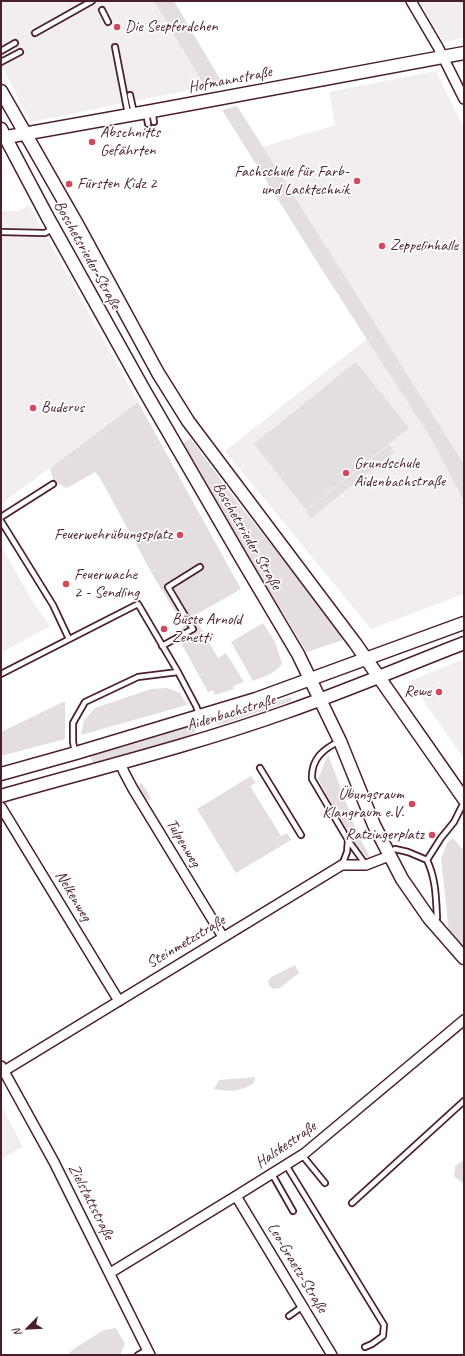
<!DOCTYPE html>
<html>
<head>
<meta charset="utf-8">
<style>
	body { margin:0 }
	#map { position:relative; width:465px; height:1356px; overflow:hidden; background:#fff; font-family:Caveat,sans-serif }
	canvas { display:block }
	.frame { position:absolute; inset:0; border:2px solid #4a1f2b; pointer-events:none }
	.north { position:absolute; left:8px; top:1308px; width:40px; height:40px; -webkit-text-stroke:3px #fff; paint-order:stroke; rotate:246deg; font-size:11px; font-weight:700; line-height:16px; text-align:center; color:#4a1f2b }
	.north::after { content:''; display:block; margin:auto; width:14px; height:18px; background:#4a1f2b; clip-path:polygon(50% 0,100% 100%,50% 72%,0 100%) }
</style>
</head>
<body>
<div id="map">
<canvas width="465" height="1356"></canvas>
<div class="frame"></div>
<div class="north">N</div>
</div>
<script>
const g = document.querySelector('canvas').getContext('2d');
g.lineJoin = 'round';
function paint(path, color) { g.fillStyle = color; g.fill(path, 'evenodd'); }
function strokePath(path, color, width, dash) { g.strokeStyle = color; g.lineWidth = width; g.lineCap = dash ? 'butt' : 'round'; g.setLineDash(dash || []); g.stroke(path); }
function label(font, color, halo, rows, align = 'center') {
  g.font = font + ' Caveat,sans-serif'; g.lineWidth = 3.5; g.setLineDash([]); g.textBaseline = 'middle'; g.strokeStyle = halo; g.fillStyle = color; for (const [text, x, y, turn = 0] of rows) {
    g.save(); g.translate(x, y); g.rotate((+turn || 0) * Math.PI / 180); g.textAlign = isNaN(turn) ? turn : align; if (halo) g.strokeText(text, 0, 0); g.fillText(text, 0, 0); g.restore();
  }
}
paint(new Path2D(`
	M1,1H154L205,87L31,122L1,65Z
	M420,1H464V38L443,42Z
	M436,71L464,128V464L262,147L335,125L329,92Z
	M29,205L138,402L1,504V211H18Z
	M367,339L430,437L464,501V594L371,629L225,451Z
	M1,546L36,607L50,626L1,653Z
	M464,659V759L410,681Z
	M1,1105L23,1147L1,1159Z`), '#f2eeef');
paint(new Path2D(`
	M154,1H174L223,84L205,87Z
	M237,106L464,464V501L430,437L319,265L222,110Z
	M356,362L409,428L306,510L254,444Z
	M138,402L241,589L194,616L218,658L226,653L244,682L233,686L234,689L215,695L213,690L208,692L175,632L184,626L155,579L100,478L95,472L67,488L54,482L50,468Z
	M190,438L235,499L346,639L307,652L282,611L270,596L180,446Z
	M389,445L394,452L311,518L306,511Z
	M263,623L275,642L282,663C278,673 262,677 253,681L231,642Z
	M167,688L180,693L187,705L81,735L84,720L95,708L151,689Z
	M291,697L292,701L220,725L216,724L215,720L218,718Z
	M65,701V739L1,756V732Z
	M191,725L195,729V732L191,734L190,736L93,763L90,757L92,754Z
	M328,754L356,829L371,860C358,854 327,795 318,779Z
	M251,776L256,783L250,786L281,836L287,833L291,840L236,873L197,809Z
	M142,783L151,798L146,801L137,786Z
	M453,838L464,851V950L449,933L441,859L447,843Z
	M295,965L299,973L280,988L273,989L269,986L268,981L271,977Z
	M255,1077L254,1083C240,1092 230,1092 214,1089L219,1080Z
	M464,1160V1183L454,1177L455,1166Z
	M116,1328L125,1344L120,1355H67L75,1348L104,1330Z`), '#e5dee0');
const lane = new Path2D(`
	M102,10L108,22
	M35,33L92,1
	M115,47L128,114
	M1,51L15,43
	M1,62L20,52
	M130,95L134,113
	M152,111L154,122
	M146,112L148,124
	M1,232L45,233L52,229
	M1,517L53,484
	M1,521L53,605L69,639
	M162,646L193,629L168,587L200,567
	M1,674L138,604L178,672
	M340,741C323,749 311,759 312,779L348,840L347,852L342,865
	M75,752L73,742V723L85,702L138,677L178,672L196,706L200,716
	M260,768L301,835
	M348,840L366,865
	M395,849L408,852L427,860L441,838L454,822L462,806
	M427,860C436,879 436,898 437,918
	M302,1155L325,1183
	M286,1165L384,1325L383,1336L372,1344L365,1347
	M272,1174L293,1211
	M352,1203L464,1101
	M289,1316L303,1306
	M138,1355L147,1350`);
const street = new Path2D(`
	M411,1L438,47L464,99
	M120,762L124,772L133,789L223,937
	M1,807L119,1001
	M1,1066L54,1162L150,1355
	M4,1071L342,865H366L389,856
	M236,1196L332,1355
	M110,1273L236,1196L305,1153L464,1020`);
const secondary = new Path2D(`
	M1,91L77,224L158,373L188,421L355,643L464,799
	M1,129L47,216L144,390L243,561L298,654L340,741L374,825L402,879L429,918L464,958
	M1,138L152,111L464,53
	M1,774L76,753L256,699L464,623
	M1,796C96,769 193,745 286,712C346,691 405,666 464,643`);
strokePath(lane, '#4a1f2b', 8);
strokePath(street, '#4a1f2b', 12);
strokePath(secondary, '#4a1f2b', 15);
strokePath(lane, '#fff', 4.5);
strokePath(street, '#fff', 9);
strokePath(secondary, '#fff', 12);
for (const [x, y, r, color] of [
	[117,27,4,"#d1495b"],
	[92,142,4,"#d1495b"],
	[357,181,4,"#d1495b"],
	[69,184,4,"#d1495b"],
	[382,246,4,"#d1495b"],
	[33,408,4,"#d1495b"],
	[346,473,4,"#d1495b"],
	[180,535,4,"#d1495b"],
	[66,584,4,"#d1495b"],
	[164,629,4,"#d1495b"],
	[439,692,4,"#d1495b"],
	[412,804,4,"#d1495b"],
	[432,835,4,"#d1495b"]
]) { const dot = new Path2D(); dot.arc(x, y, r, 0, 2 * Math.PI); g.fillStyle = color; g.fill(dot); strokePath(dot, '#fff', 1.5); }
label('16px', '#4a1f2b', '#fff', [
	["Die Seepferdchen",125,27],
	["Abschnitts",100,133],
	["Gefährten",100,151],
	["Fachschule für Farb-",349,172,"right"],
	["und Lacktechnik",349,190,"right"],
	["Fürsten Kidz 2",77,184],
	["Zeppelinhalle",390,246],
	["Buderus",41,408],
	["Grundschule",354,464],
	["Aidenbachstraße",354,482],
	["Feuerwehrübungsplatz",172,535,"right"],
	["Feuerwache",74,575],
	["2 - Sendling",74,593],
	["Büste Arnold",172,620],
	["Zenetti",172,638],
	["Rewe",431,692,"right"],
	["Übungsraum",404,795,"right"],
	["Klangraum e.V.",404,813,"right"],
	["Ratzingerplatz",424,835,"right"]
], 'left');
label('16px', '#4a1f2b', '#fff', [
	["Hofmannstraße",230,80,-11],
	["Boschetsrieder Straße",87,255,61],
	["Boschetsrieder Straße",247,536,60],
	["Aidenbachstraße",231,713,-17],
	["Tulpenweg",183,843,59],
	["Nelkenweg",73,896,59],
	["Steinmetzstraße",186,942,-31],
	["Halskestraße",286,1145,-35],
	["Zielstattstraße",91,1202,63],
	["Leo-Graetz-Straße",297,1268,59]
]);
</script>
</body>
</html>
